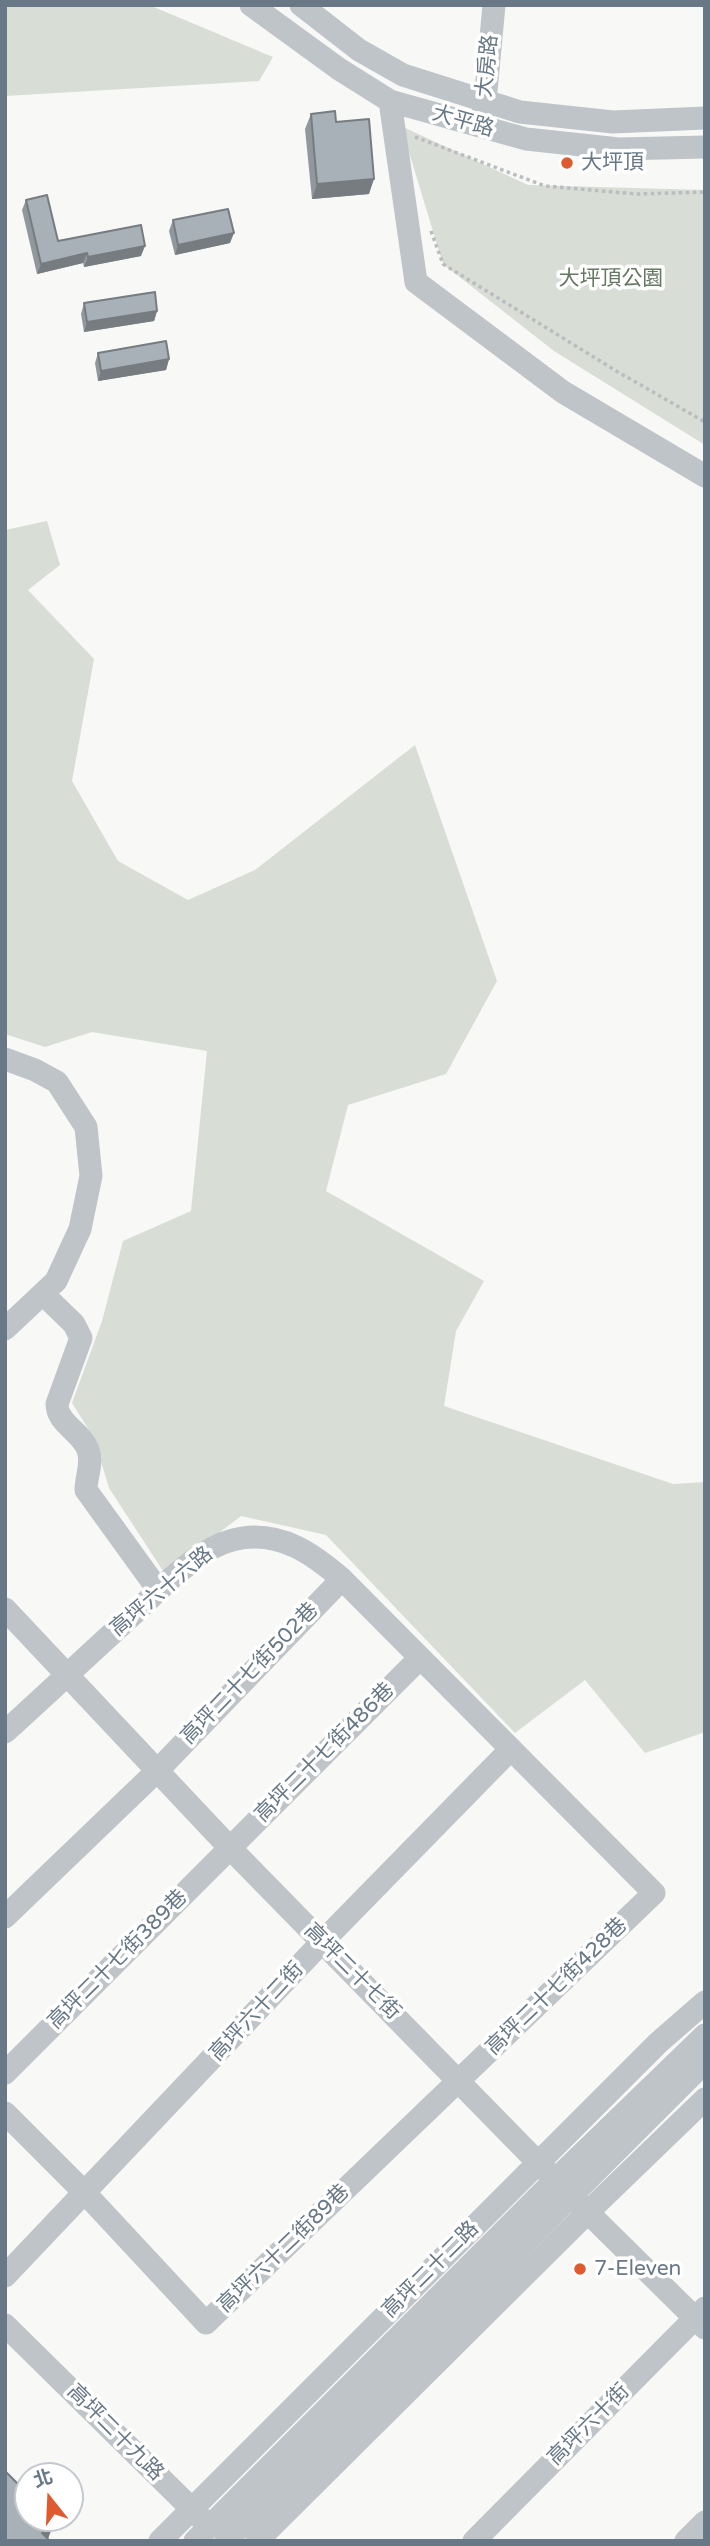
<!DOCTYPE html>
<html>
<head>
<meta charset="utf-8">
<style>
	body { margin:0 }
	#map { position:relative; width:710px; height:2546px; overflow:hidden; background:#f8f8f6; font-family:"Varela Round","Noto Sans TC",sans-serif }
	canvas { display:block }
	.frame { position:absolute; inset:0; border:7px solid #687886; pointer-events:none }
	.north { position:absolute; left:14px; top:2462px; width:70px; height:70px; box-sizing:border-box; background:#fff; border:2px solid #c3c9cf; border-radius:50%; rotate:342deg; font-size:19px; font-weight:700; line-height:28px; text-align:center; color:#687886 }
	.north::after { content:''; display:block; margin:auto; width:24px; height:32px; background:#df5b2f; clip-path:polygon(50% 0,100% 100%,50% 72%,0 100%) }
</style>
</head>
<body>
<div id="map">
<canvas width="710" height="2546"></canvas>
<div class="frame"></div>
<div class="north">北</div>
</div>
<script>
const g = document.querySelector('canvas').getContext('2d');
g.lineJoin = 'round';
function paint(path, color) { g.fillStyle = color; g.fill(path, 'evenodd'); }
function strokePath(path, color, width, dash) { g.strokeStyle = color; g.lineWidth = width; g.lineCap = dash ? 'butt' : 'round'; g.setLineDash(dash || []); g.stroke(path); }
function label(font, color, halo, rows, align = 'center') {
  g.font = font + ' "Varela Round","Noto Sans TC",sans-serif'; g.lineWidth = 7; g.setLineDash([]); g.textBaseline = 'middle'; g.strokeStyle = halo; g.fillStyle = color; for (const [text, x, y, turn = 0] of rows) {
    g.save(); g.translate(x, y); g.rotate((+turn || 0) * Math.PI / 180); g.textAlign = isNaN(turn) ? turn : align; if (halo) g.strokeText(text, 0, 0); g.fillText(text, 0, 0); g.restore();
  }
}
paint(new Path2D(`
	M5,5H149L273,57L259,81L5,96Z
	M401,126L528,185L705,190V445L554,351L443,264Z
	M47,521L60,565L28,590L94,659L72,781L118,861L188,900L255,870L415,745L497,981L446,1074L348,1105L326,1191L484,1281L456,1331L444,1406L673,1484L705,1482V1732L645,1753L585,1680L515,1733L326,1535L241,1516L165,1574L109,1488L94,1438L72,1403L102,1321L123,1241L191,1211L207,1051L92,1032L45,1047L5,1034V530Z`), '#d8ddd5');
strokePath(new Path2D(`
	M415,137L545,186L637,194L705,192
	M431,231L443,264L618,372L705,422`), '#babdc0', 3.5, [3.5, 3.5]);
strokePath(new Path2D(`
	M251,5L339,69L390,101L526,139L619,149L705,147
	M301,5L359,50L403,75L520,112L613,122L705,118
	M390,101L416,282L563,392L705,476
	M482,117L485,102L494,5
	M5,1059L35,1070L57,1082L86,1127L91,1176L80,1229L56,1281L5,1329
	M43,1294L74,1324L81,1338L57,1404C57,1424 82,1432 88,1450C93,1463 86,1477 86,1490L159,1591
	M5,1609L230,1848L555,2180L705,2328
	M5,1732C46,1695 86,1657 127,1620C151,1598 175,1572 203,1554C214,1546 229,1540 242,1538C282,1532 313,1554 342,1579L654,1893L206,2323L85,2193L5,2113
	M5,1917L158,1770L342,1579
	M5,2073L420,1658
	M5,2276L322,1942L511,1749
	M5,2325L203,2520
	M160,2541L658,2043L705,2002
	M195,2541L555,2180L705,2035
	M226,2541L705,2062
	M257,2541L588,2212L705,2099
	M474,2541L705,2308
	M686,2541L705,2522`), '#bfc4c8', 23);
paint(new Path2D(`
	M311,114L336,122L369,194L312,199L305,129Z
	M26,200L58,241L141,256L84,267L83,263L37,274L22,210Z
	M173,220L230,243L175,255L169,231Z
	M84,303L157,311L154,321L84,332L81,314Z
	M98,353L169,359L166,370L98,381L95,363Z`), '#90989d');
paint(new Path2D(`
	M374,179L369,194L312,199L317,184Z
	M234,233L230,243L175,255L178,245Z
	M145,246L141,256L84,267L88,257Z
	M87,253L83,263L37,274L41,264Z
	M157,311L154,321L84,332L87,322Z
	M169,359L166,370L98,381L101,371Z
	M55,2520L48,2539L42,2533Z`), '#767c80');
const building = new Path2D(`
	M335,111L336,122L369,119L374,179L317,184L311,114Z
	M47,195L58,241L141,225L145,246L88,257L87,253L41,264L26,200Z
	M228,209L234,233L178,245L173,220Z
	M155,292L157,311L87,322L84,303Z
	M166,341L169,359L101,371L98,353Z
	M5,2471L28,2494V2518H52L55,2520L42,2533L50,2541H5Z`);
paint(building, '#a8b1b7');
strokePath(building, '#767c80', 2);
for (const [x, y, r, color] of [
	[567,163,7,"#df5b2f"],
	[580,2269,7,"#df5b2f"]
]) { const dot = new Path2D(); dot.arc(x, y, r, 0, 2 * Math.PI); g.fillStyle = color; g.fill(dot); strokePath(dot, '#fff', 2.5); }
label('21px', '#687886', '#fff', [
	["大房路",488,66,-84],
	["大平路",463,122,16],
	["高坪六十六路",162,1592,-40],
	["高坪二十七街502巷",250,1674,-46],
	["高坪二十七街486巷",325,1753,-45],
	["高坪二十七街389巷",118,1960,-45],
	["高坪二十七街",352,1972,45],
	["高坪二十七街428巷",557,1987,-44],
	["高坪六十二街",257,2012,-47],
	["高坪六十二街89巷",284,2249,-44],
	["高坪二十二路",431,2270,-45],
	["高坪六十街",589,2425,-45],
	["高坪二十九路",115,2433,45]
]);
label('21px', '#687886', '#fff', [
	["大坪頂",581,163],
	["7-Eleven",594,2269]
], 'left');
label('21px', '#667863', '#fff', [
	["大坪頂公園",611,279]
]);
</script>
</body>
</html>
